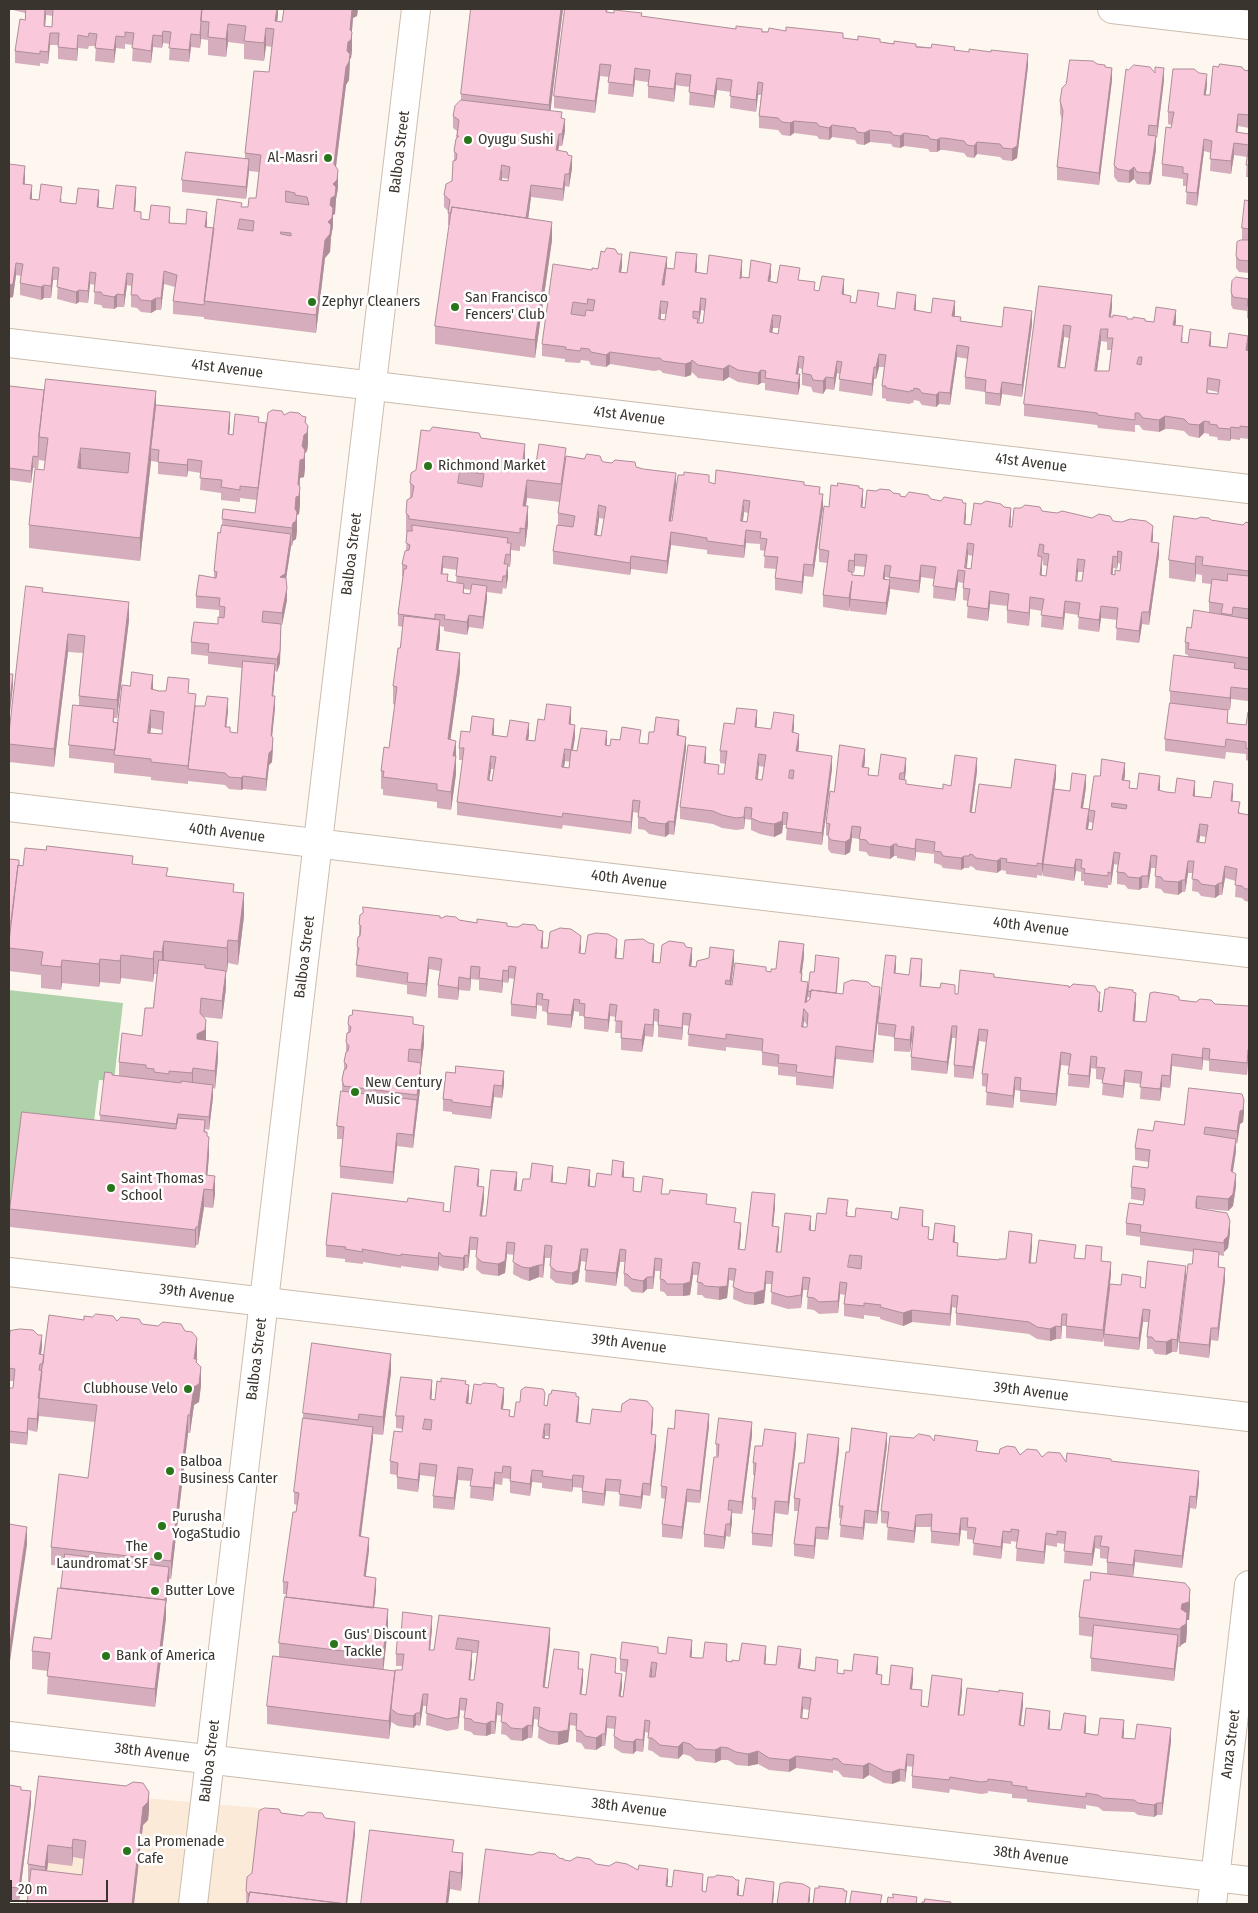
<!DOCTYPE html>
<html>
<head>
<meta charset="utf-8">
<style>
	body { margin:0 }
	#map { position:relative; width:1258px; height:1913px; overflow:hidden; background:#fdf7f0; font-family:"Fira Sans Condensed",sans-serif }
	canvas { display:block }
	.frame { position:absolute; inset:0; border:10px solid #3a342e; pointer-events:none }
	.scale { position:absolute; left:10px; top:1880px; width:98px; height:22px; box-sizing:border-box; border:2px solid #3a342e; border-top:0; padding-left:6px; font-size:15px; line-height:18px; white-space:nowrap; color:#3a342e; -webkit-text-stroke:4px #fff; paint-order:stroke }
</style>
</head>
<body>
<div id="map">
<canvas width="1258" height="1913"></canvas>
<div class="frame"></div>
<div class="scale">20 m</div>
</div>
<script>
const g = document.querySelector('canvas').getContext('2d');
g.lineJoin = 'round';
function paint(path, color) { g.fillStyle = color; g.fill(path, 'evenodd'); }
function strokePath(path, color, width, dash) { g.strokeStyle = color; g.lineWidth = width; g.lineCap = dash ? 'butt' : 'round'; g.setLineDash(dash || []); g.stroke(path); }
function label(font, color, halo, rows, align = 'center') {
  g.font = font + ' "Fira Sans Condensed",sans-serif'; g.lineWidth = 5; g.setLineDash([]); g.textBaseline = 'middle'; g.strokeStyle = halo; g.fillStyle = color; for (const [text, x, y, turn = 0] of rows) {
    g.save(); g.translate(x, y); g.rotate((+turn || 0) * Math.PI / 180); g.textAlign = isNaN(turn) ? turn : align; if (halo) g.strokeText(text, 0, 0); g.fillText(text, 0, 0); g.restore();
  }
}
paint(new Path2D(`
	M42,1786L156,1799L282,1810L269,1904H27Z`), '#fcead9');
paint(new Path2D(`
	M9,990L123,1003L114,1081L99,1080L92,1138L11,1218H9Z`), '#afd2ab');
const minor = new Path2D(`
	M1112,9L1249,25
	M9,343L1249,489
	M9,807L1249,953
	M9,1272L1249,1417
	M9,1736L1249,1881
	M1212,1904L1249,1585`);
const tertiary = new Path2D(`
	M193,1904L416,9`);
strokePath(minor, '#ccbcad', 30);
strokePath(tertiary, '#ccbcad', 30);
strokePath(minor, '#fff', 28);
strokePath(tertiary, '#fff', 28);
paint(new Path2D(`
	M9,9H278L277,21L282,22L284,9H279H358L357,16L353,18L352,31V50L351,58L350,59L349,80L346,85L336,167L338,188L336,199L335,214L333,215V226L331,237L330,252L325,258L316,333L204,319V317L173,314V301L175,287L164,284L161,310H156L151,313L141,312L137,308L131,307V286L127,285L124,307H117L114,309L103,308L101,305L94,304L95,285L90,284L88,303L79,302L76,304L57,299L58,280H53L51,298H44L41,300L20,295V283L21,276L16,275L13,297L9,298V164L25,179V184L32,199L39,200L62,199L61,202L76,204L99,203L98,207L113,209L136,199L135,212L141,219L149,220H170V223L186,224H207V227L214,228L242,207H248L256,198L259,172L249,171L246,199L182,192V180L245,158V153L269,72L272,47L266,46L264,61L244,59V44L228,42L226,57L208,55V40L201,39V38L200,48L191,47L189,62L169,60L170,44L163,43L162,48L153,47L151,63L132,61L133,45L125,44V49L116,48L114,63L95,61L96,46H89L88,49L78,48L77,61L58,59V45H50L48,64L40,63V66L15,63V51L25,20V13ZM46,15L53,16L52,27L45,26Z
	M471,9H563L550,111L562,118L565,131L562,146H559L558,150L568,155L572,168L569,187L565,186L563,201L531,197L528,218L552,240L535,358L435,344V326L450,225H448V211L444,207V195L452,181L454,160V151L457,131L453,128V116L461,100V94ZM502,178L509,179L508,181L502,180Z
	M565,9H608L607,12L736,29L843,38L955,50L1028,66L1017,158L1012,161L1003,160L1000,157L977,154L974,158L967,157L964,153L944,150H940L937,152H930L928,149L904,146L900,148L893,147L891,144L870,142L864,145L857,144L855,140L832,137L829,140L819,139L817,136L794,133L790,136L782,135L778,130L759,128V116L761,95H758L756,112L730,108L731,92L717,90L714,108L689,105L690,87L681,86L676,85L674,102L648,98V82L640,81L635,80L633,97L608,94L609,77L600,76L595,113L554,108V96Z
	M1097,64L1105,67L1112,80L1099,185L1057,180V167L1062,121L1060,113V101Z
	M1128,70L1155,73L1164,80L1157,138H1156V149L1151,183L1149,185L1137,184L1134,179L1129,183L1118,182L1114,177V165Z
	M1244,70L1249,71V128L1238,126L1237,132L1249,134V131V177H1246L1247,157L1234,155L1231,174L1210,171L1211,153L1204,151L1197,206L1186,204L1187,186H1183V179L1162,176V164L1172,125L1168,124V112L1207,86L1205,95H1210Z
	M1249,201V273L1239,272L1236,268V256L1242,240V228Z
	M622,266L621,272L627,273L667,268L674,269L697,267L696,272L707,274L742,272V277L749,278L771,276L770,281L777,283L800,280L815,290L819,291H844V295L851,302L895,309L916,307V310L931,313H955V316L961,321L1002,327L1032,324L1022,397L1002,394L1000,406L985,404V392L965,389V377L968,359L957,357L950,405L939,404L936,407L922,405L919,401L914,400L913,403H911L910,404L886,401V399L882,398V386L884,367H879L876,379H874L872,396L839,391L840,374L837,373L834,390L826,389L823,394L813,392L811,387L802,385V369L799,368L798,374L800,386L798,395L765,390V383H761L758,385L738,382L729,377L723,381L698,378L692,372L691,375L685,377L663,373L660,370L654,371L610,364L606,367L591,365L589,361L581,360L580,363L565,362V359L542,356V344L592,270ZM701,310L705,311L703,323H699ZM661,314H666L665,320L661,319ZM773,328H779L778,334L772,333Z
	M1249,279V319L1247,318V311L1233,309L1231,305V292Z
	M1039,286L1112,307L1111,317L1154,322H1176L1175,325L1183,338L1182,342L1227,348H1248V351H1249V439L1240,438V440L1231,439L1230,441L1218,440L1217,437L1209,436V434L1204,433L1199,438L1189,436L1184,431L1171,429H1165L1159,432L1143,430L1139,425H1135V432L1098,428L1097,425L1024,416V404ZM1064,337L1069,338L1065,368L1060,367ZM1101,341L1107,342V350H1111L1109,371H1097ZM1208,390L1218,392V394L1208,393Z
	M9,395L156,405L230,425L229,434L233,435L259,422L266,423L284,415L306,423L308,444L307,451L305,453V468L304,477L300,478V505L299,514L297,515V530L296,539L293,541L292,546H291L286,578L287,600L282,625H281L280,663L277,672L275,671L273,696L275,708L272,736L273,750L272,762L269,765L266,791L243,789L241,790L229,789L225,785L188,781V784L151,780V777L114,773V763L69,758V745L79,706V696L83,653L68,652L54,767L9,762V733L43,592L129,620L117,718H114V722L118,723L153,689L159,691L189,694L196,706L228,711L226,727L230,732L237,733L242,668L208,664V656L191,654V642L218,624L219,617V610L196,608V596L214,577V571L222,525L223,509L255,513L257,500L240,498V502L221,500V493L200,490L201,473L188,471L187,477L158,474V462L151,461L140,561L29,548V525L44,470L45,461L39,460L38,469L33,468L31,483L9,480ZM151,728L162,730V734L150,733Z
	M481,438L525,462V468L535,470L566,456L636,467L676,485L671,521H672L709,483L715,484L804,485L820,494L823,507L813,577L804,576L802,594L775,590V578L776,569L764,568L765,551L760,550V544L746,543L744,558L707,554V550L671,545L667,574L631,569L630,575L553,564V551L558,525V513L560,502L527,498L526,506L528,524L525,547L520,546V551L511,550V555L510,567H508V577L506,589L503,588L502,594L487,592V599L483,629L469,627L467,635L444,631V627L440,626V638L438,651L460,671L450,740L456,756V774L451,810L437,808V802L383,795V789H381V771L389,748L395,705L393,704V686L400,648L403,627L398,626V614L403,577L402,576V564L406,551L407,532L406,531V513L410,498V483ZM744,512L748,513L747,522L743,521ZM599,518L604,519L601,536L597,535ZM443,568L457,570L456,583L448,581L442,574ZM464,589L471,590L470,594L464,593Z
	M859,488L863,501L862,507L865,508L876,491L893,493L900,496L931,499L966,516L965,524L971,525L1011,520L1010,527H1012L1042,511L1113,521L1153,538L1152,542L1159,555L1149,625L1142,624L1139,643L1116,640L1117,620L1101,618L1099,632L1078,629L1079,615L1065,613L1063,630L1041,627L1042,611L1030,609L1029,626L1007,623V606L990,604L988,621L967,618L968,601L963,600V583L958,582L955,601L933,598L934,579L921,577L919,593L890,589L886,615L850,611V605L849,611L823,607V595L827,563L819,562V549L829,507ZM968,555L973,556L971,569L967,568ZM1042,557L1043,565L1047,566L1046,576H1042ZM1118,563L1121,564L1120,571L1115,575H1113V568L1117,569ZM855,566L865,567L864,576L852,575V573H854ZM1078,572H1083L1082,581H1077ZM885,577L889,578V580L885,579Z
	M1211,520L1243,525L1249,523V761L1246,760V754L1226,752L1225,759L1165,751V739L1170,703V691L1188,657V655L1185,654V642L1191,628L1209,613V602L1211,584L1202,583V575L1196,574L1195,582L1169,578V560ZM1231,699L1248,701V712L1246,725L1228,723V710H1230Z
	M544,720H571V724L575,737L573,750L577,751L606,745L610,746L641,743L648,744L654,732H679L678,735L686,749L674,835L669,834L665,837L649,834L645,830L638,829V813L633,812L631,834L563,825L562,829L457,815V802L463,760H459V748L470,732H494L493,735L507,737L529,735L528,740L535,741ZM565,761L570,762L569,768L564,767ZM491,769H494L492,781L489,780Z
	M757,723L756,728L771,729L794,727L793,733L799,746L798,752L832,769L822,845L786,840L787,825H783L782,833L774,837L760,834L751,830V820L745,819L744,829L736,830L722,828L713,824L680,819V807L706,759L705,764L719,774H724L726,764L720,763V751L734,724ZM759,766L764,767L762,780L758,779Z
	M865,761L864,768L869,775L878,776L906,770L904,780L906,784L943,789L951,786L977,771L972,812L975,813L1011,788L1056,778L1054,789L1070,791L1086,787L1083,808L1089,809L1100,776L1125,775L1124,780L1130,788L1175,793H1195V796L1211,798L1233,796L1232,801L1240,813L1249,815V902L1245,901L1242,898L1235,897L1236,881L1225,878L1222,895H1219L1215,898L1201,896L1198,892L1192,891L1193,873H1188L1185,892H1182L1178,895L1164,893L1161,889L1155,888L1156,868H1151L1148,888H1142L1139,890L1128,889L1125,885L1117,884V872L1118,865L1114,864L1111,885H1108V888L1084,885V881H1081V872L1076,871L1074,881L1043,876V865L1042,876L1037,875V878L1006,874V871L1001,870L997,873L976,870L973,867L970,866L969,868H964L961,870L943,868L941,865L934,863V854L916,852L915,861L897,858V856H894L890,859L869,856L866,852L859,851V839L852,838L850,852L845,855L831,853L828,849V836L826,835V823ZM1089,822L1093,823L1092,830L1088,829ZM1200,836L1206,837L1205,843L1199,842Z
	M9,859L19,866L133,864L168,876L234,892L244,916L238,965L228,963L227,972H226V988L222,1019L203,1017L206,1040L218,1059L215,1089L213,1088V1097L209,1130L205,1129L207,1136L209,1155L207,1175L215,1194L213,1208L204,1207L198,1245H196L195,1248L10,1227V1209L100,1121V1115L112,1075L119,1076V1062L142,1036L153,1008L157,974H154L153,982L121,978L120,984L100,982L99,987L62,983L61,990L41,988V975L9,971V942L10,933H9Z
	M440,918L507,926L543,943V948H581L580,953L585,954L617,951L616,958L623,959L654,956V962L660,963L692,960L691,967H696L734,962L731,985L766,971L771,972L804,956L802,973V981L808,994L807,1001L810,999V998L808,997V991L814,972L839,964L837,994L880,1000L873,1063L836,1059L833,1089L796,1085V1077L778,1075V1067L762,1065V1051L726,1047V1051L688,1046L689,1026L683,1025L682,1040L658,1037V1022L654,1021L653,1037L645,1036L642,1052L621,1050V1033H615L616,1017L610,1016L608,1032L584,1029V1016H579V1012L574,1011L571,1028L547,1025V1012L542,1011V1006L537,1005L536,1019L511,1016V1004L514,979L509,978L508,983L503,982L502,993L479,990V980L471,979L470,991L459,990L458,1000L438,998V985L440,971L429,969L426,997L407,994V985L356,977L357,946L359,936V924ZM804,1021L807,1025V1027H803Z
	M896,968L895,973L909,975L922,972L921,986L958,994L994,977L1069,988L1100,1004L1099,1011L1102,1012L1133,992L1136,1005L1135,1021L1146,1022L1179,1000L1248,1062L1247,1075L1209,1071V1061L1203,1060L1202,1070L1172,1066L1170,1088L1162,1087L1160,1101L1140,1099L1141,1084L1125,1082L1123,1098L1102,1095L1103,1080L1096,1079V1069L1091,1068L1089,1088L1068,1086L1069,1066L1061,1065L1056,1106L1020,1102V1091L1015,1090L1013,1108L986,1105L987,1087L982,1086V1074L986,1042L979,1041L973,1079L954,1077V1065L956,1038H952L947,1074L911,1070V1057L913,1039H912L910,1052L894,1051V1037L878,1035V1023Z
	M348,1024L413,1025L424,1044L421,1068V1081L413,1148L397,1146L393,1184L340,1178V1166L343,1139H337V1126L342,1091V1080L344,1070V1062L346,1052V1042L348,1033Z
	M446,1072L504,1084L502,1098L494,1097L491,1119L452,1114V1112L443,1111V1099Z
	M1244,1112L1243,1122L1240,1124L1237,1144L1236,1143V1151L1233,1172L1236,1186L1233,1206L1228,1211L1197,1208V1209L1230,1233L1228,1248L1224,1252V1256L1219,1255V1267L1225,1280L1218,1341L1211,1340L1209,1358L1179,1354V1342L1194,1252L1140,1245V1237L1126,1235V1223L1143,1205L1144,1201L1131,1199V1187L1148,1168L1149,1162L1135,1160V1148L1153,1131Z
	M624,1174V1177L634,1191L663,1194L707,1204L736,1223L741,1235L739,1249L745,1250L775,1207L773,1226L779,1239L777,1252H781L811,1228V1231H815L826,1214L848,1212L847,1216L855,1217L892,1218L923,1222V1226L929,1239L955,1238V1242L958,1256L999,1260L1006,1259L1032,1246L1031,1263H1036L1075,1258L1102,1261L1111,1274L1103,1342L1066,1338V1326H1062L1061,1339H1056L1050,1341L1037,1339L1029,1334L956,1325V1308L952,1307L950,1326L912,1322L903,1326L880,1319V1317L864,1315V1319L844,1316V1304L845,1295L840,1294L838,1313L819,1314L814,1310L807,1309L808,1290H803L801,1308L788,1309L771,1304L772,1284H766L764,1303L754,1305L745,1304L733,1299L734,1281L729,1280L727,1298L719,1300L705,1298L702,1295H697L698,1275H693L690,1295L683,1296H667L664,1292L660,1291V1271H655L653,1289H647L643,1293L632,1292L627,1287L624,1286V1274L625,1262H620L616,1286L585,1282L586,1262L581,1261L578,1282L572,1285L556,1283L550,1278L551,1258H545L543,1278L539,1277L529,1281L522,1279L513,1274L514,1255L507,1254L505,1273L498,1276L482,1274L476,1269L477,1250H470L468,1268H465L463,1271L443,1268L439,1265L438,1271L401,1266V1268L363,1262V1264L345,1262V1259L326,1257V1245L444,1211L450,1212L479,1181L478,1186L484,1199L482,1216H486L517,1185L516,1190L521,1191L530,1179L553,1178L552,1182L566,1184L590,1182V1186L595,1187L611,1175Z
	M1186,1266L1177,1352H1172L1166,1355L1155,1354L1152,1349H1147V1337L1148,1322H1143L1139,1350L1104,1346V1334L1141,1287L1145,1288Z
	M84,1320L117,1321L142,1324L197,1356V1363L201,1385L199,1402L194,1405L190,1433H188L171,1579H169L166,1605V1618L155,1707L47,1694L48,1671L32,1669V1651L51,1639L61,1588L64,1566L51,1565V1547L88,1478L95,1422L39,1416L37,1432L28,1430L27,1445L9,1443V1388H13V1381H9V1346L42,1347L41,1354L44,1355Z
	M391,1372L383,1435L373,1434V1439L361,1537L369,1550L366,1576L376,1590L374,1608L388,1627L383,1670L395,1671L402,1670L403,1666H396V1654L432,1628L430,1650H434L439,1615L550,1641L545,1687L548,1688L579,1665V1669L583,1681L581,1694L586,1695L616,1670V1674L622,1686L620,1697H623L626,1672L620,1671V1659L658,1653L666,1654L692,1653L691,1657L703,1658L727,1657V1661L732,1662L766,1658L765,1664L776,1665L801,1661L800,1668L844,1674L852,1671L878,1669L877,1674L882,1684L889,1685L913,1680L912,1689L922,1702V1706L928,1707L962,1691L959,1715H964L1023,1705L1021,1725L1024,1726L1050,1724L1049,1729L1061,1730L1086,1728V1733L1098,1735L1124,1733L1123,1738L1135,1739L1171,1741L1162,1815H1157L1154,1817L1138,1815L1134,1812L1103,1811L1098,1807L1086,1805V1809L1027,1802V1799L1012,1798V1794L988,1791V1793L981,1794L950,1789L949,1793L912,1788V1776L913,1767L907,1766L905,1782L900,1781L892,1784L884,1783L869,1775L863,1779L843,1777L838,1771L833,1770V1773L796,1768L789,1772L769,1770L758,1764L748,1766L736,1765L728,1760H721L715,1763L696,1761L690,1756L683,1754L678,1759L660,1757L652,1751L648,1750L649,1733L645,1732L643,1752L636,1751L633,1754L622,1753L614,1748V1736L615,1729L607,1728L605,1746H602L596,1750L585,1749L581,1743L576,1742V1726L570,1725L568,1742L558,1745L549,1744L538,1738L539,1720L534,1719L532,1738H528L522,1741L511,1740L506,1735L501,1734L502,1716L497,1715L495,1734H491L486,1736L474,1735L471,1732L464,1730V1718L465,1711L460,1710L458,1729L447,1731L426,1725L427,1706H423L420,1726L416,1725L413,1728L398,1726L391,1722L389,1739L267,1724V1706L279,1657V1643L286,1594H283V1582L297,1505L294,1504V1492L303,1418V1413ZM472,1653H477L474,1680H470L472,1663ZM803,1709L809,1710L808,1719L802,1718Z
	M466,1385L469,1397L468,1404H471L504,1400L503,1409L510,1416L514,1417L545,1406H547L576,1397L579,1409L578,1423L590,1424L653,1420L652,1434L656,1447L650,1496L643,1495L641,1509L619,1506L620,1492L606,1491L604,1506L582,1503V1488L573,1487L572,1492L542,1488V1483L532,1482L530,1496L510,1493V1479L503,1478L502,1485L495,1484L493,1501L470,1498L471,1481L458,1480L454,1510L433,1508V1496L435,1477L420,1475L418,1492L397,1489V1475L390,1474V1461L402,1432L403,1429L396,1428V1416L432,1393L431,1399L435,1400ZM545,1436H549V1439H545Z
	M709,1426L700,1503L687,1502L682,1539L662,1537V1524L665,1499L661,1498V1486L674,1429Z
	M752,1435L742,1514L732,1513V1522L730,1537L726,1536L724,1549L704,1547V1534L718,1456H716V1444Z
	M934,1441L978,1452L999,1454L1020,1455L1042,1457L1066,1462L1111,1461L1199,1483L1196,1509L1190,1508L1182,1568L1135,1562L1133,1577L1190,1606L1189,1620H1187V1630L1186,1642L1181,1645L1180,1647H1178L1174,1681L1091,1671V1658L1093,1637L1079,1635V1617L1090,1580L1107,1574V1559L1100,1558V1549L1095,1548L1092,1566L1064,1563L1065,1544L1057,1543V1547L1046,1545L1044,1564L1016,1561L1017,1542L1011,1541V1544L1003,1543L1001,1559L973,1555L974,1540L967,1539V1531L961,1530L959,1546L931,1543V1527H916L914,1543L887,1540L888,1524L881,1523V1511Z
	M796,1445L788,1515L775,1513L772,1547L752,1545V1533L755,1510H752V1498L755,1475H753V1463L762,1446Z
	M887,1445L877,1524L865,1523L863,1540L840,1537L841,1518H839V1506L849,1452Z
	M839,1450L828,1540L816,1539L814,1559L794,1556V1544L798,1511H794V1498L804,1463Z
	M39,1776L149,1810L148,1820L143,1825L134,1904L28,1882V1864ZM73,1857L84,1859L82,1875L47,1871L48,1863L72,1866Z
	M9,1785L21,1790L31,1804L19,1901L9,1899Z
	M281,1813L325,1818L355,1834L347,1904H247L246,1903V1891L252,1873Z
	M454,1852L463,1871L461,1891L450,1889L448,1904H361Z`), '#d6adbc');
paint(new Path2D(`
	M45,9L46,15L44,38V26Z
	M277,9H278V15L275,39V21Z
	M352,9H358L357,16L353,18L351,41L352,32V50L351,58L350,59L349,80L346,85L334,182V164Z
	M561,9H563L549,123V105Z
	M228,24V42L226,57V39Z
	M201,26V38L200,48V35Z
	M266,28V46L264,61V43Z
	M163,31V43L162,48V36Z
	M50,33V45L48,64V52Z
	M191,34V47L189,62V50Z
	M78,35V48L77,61V49Z
	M153,35V47L151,63V51Z
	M116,36V48L114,63V50Z
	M1028,54V66L1017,158L1012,161V149Z
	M600,64V76L595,113V101Z
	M635,68V80L633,97V85Z
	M1112,68V80L1099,185V173Z
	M1164,68V80L1157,138V126Z
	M676,73V85L674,102V89Z
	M1207,74V86L1204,107V95Z
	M717,78V90L714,108V96Z
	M758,82V95L756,112V100Z
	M1238,114V126L1236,144V132Z
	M565,119V131L562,146V134Z
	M794,121V133L790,136V123Z
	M832,125V137L829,140V128Z
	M870,130V142L864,145V133Z
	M904,133V146L900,148V136Z
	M559,134V146L556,162V150Z
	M1156,136V149L1151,183L1149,185V173Z
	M940,138V150L937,152V140Z
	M1204,139V151L1197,206V193Z
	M977,142V154L974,158V146Z
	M1234,143V155L1231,174V161Z
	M572,156V168L569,187V174Z
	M249,159V171L246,199V187Z
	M502,165V178L500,192V180Z
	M25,166V179L23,196V184Z
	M1134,167V179L1129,183V171Z
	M338,170V188L336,199L335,214L333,215V226L331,237L330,252L325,258L316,333V315L325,240L328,222L333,184Z
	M565,174V186L563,201V189Z
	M32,185V197L30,211V199Z
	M531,185V197L526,236V224Z
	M136,187V199L134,224V211Z
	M99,190V203L97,219V207Z
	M207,212V224L205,239V227Z
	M552,222V240L535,358V340Z
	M622,254V266L619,284V272Z
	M697,254V267L695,284V272Z
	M667,257V269L662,297V285Z
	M742,260V272L740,291V279Z
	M16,263V275L13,297L9,298V285Z
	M771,264V276L768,293V281Z
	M53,267V280L51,298V286Z
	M164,271V284L161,310V298Z
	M90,272V284L88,303V291Z
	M127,273V285L124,307V295Z
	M844,279V291L842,307V294Z
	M44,285V298L41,300V287Z
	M79,290V302L76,304V292Z
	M117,294V307L114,309V297Z
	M916,295V307L914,322V310Z
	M1112,295V307L1109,329V317Z
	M156,298V310L151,313V301Z
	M701,298V310L699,324V312Z
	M661,301V314L659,331V319Z
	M955,301V313L952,328V316Z
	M1176,310V322L1173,337V325Z
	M1032,311V324L1022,397V385Z
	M773,315V328L770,345V332Z
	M1064,325V337L1058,379V367Z
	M1101,329V341L1095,384V371Z
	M1211,332V344L1209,358V346Z
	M1248,336V348L1246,363V350Z
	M957,345V357L950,405V393Z
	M610,352V364L606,367V355Z
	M879,354V367L876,379V367Z
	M799,356V368L796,383V374Z
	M692,360L691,375L685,377V364Z
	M837,361V373L834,390V378Z
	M729,365V377L723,381V369Z
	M874,367V379L872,396V384Z
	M761,370V383L758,385V373Z
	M800,374V386L798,395V383Z
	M826,377V389L823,394V381Z
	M1002,382V394L1000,406V394Z
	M156,391V414L151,449V461L140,561V538Z
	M939,392V404L936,407V395Z
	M230,412V425L228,446V434Z
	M1165,416V429L1159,432V420Z
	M306,417V434L308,426V444L307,451L305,453V468L304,477L300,478L299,496L300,487V505L299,514L297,515V530L296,539L293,541L292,546V528Z
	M1204,421V433L1199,438V425Z
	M1231,427V439L1230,441V429Z
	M525,444V462L522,486V468Z
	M81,448V471L78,468Z
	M33,456V468L31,483V471Z
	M188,459V471L187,477V465Z
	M676,473V485L669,533V521Z
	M527,480V498L523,524V506Z
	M863,489V501L861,519V507Z
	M823,494V507L813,577V565Z
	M744,500V512L741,533V521Z
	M966,503V516L964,536V524Z
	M599,505V518L595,548V535Z
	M528,506V524L525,547V529Z
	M1011,508V520L1009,539V527Z
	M1153,526V538L1151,554V542Z
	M746,530V543L744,558V546Z
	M671,532V545L667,574V561Z
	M291,534V546L285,586L280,577Z
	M511,543V555L510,567V555Z
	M968,543V555L965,580V568Z
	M1159,543V555L1149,625V612Z
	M1118,551V563L1117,569V557Z
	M855,554V566L854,573V561Z
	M443,556V568L441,586V574Z
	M631,556V569L630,575V563Z
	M1113,556V568L1111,587V574Z
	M1196,556V574L1195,582V564Z
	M1042,557V569L1040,588V575Z
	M1078,559V572L1076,593V581Z
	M508,564V577L506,589V576Z
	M804,564V576L802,594V582Z
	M885,565V577L883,591V579Z
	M921,565V577L919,593V581Z
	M958,570V582L955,601V589Z
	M890,580V592L886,615V603Z
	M852,582L850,605L849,611V598Z
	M487,586V599L483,629V617Z
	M287,588V600L282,625V613Z
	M990,591V604L988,621V609Z
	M1030,597V609L1029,626V613Z
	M1065,601V613L1063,630V618Z
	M129,602V620L117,718V700Z
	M1101,606V618L1099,632V620Z
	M1142,612V624L1139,643V631Z
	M469,615V627L467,635V622Z
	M440,620V638L436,668V650Z
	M281,624L280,663L277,672V659Z
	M68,634V652L54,767V749Z
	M460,653V671L448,757V739Z
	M275,664V676L272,708V696Z
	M13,674V687L9,721V708Z
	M153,675V693L151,689Z
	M1231,687V699L1230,710V698Z
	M275,696V708L271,747V735Z
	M228,698V711L225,739V727Z
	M571,707V720L569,736V724Z
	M151,710V728L148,751V733Z
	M757,710V723L755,740V727Z
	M794,715V727L792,744V732Z
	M494,719V732L492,747V735Z
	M679,720V732L677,747V735Z
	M529,723V735L526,752V740Z
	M575,725V737L571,762V750Z
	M607,731V743L605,757V745Z
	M799,734V746L796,764V751Z
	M686,737V749L674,835V822Z
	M273,738L272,762L269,765L266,791V779L269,753Z
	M456,741V759L453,756Z
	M706,747V759L704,776V763Z
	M565,749V761L562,779V767Z
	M865,749V761L862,780V767Z
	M759,754V766L756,791V779Z
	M456,756V774L451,810V792Z
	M491,756V769L488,792V780Z
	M832,756V769L822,845V833Z
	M906,758V770L904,786V773Z
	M977,758V771L970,824V812Z
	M1125,763V775L1122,792V780Z
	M1056,765V778L1042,876V864Z
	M1086,775V787L1081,820V808Z
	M243,776V789L241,790V778Z
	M1160,776V788L1158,803V790Z
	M1195,781V793L1193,808V796Z
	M1233,784V796L1231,813V801Z
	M633,800V812L631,834V822Z
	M745,807V819L744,829V817Z
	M1089,809V822L1086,841V829Z
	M783,812V825L782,833L774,837V824Z
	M669,821V834L665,837V824Z
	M1200,824V836L1197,854V842Z
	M852,826V838L850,852L845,855V842Z
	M916,839V852L915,861V849Z
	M894,844V856L890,859V847Z
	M1114,852V864L1111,885V873Z
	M1151,855V868L1148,888V876Z
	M964,856V868L961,870V858Z
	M1001,858V870L997,873V861Z
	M1076,859V871L1074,881V868Z
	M1188,861V873L1185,892V880Z
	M1225,866V878L1222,895V883Z
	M1142,876V888L1139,890V878Z
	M1182,880V892L1178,895V882Z
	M1219,883V895L1215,898V886Z
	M244,893V916L238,965V941Z
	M543,931V943L541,960V948Z
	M581,936V948L579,965V953Z
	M617,939V951L615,970V958Z
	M228,940V963L227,972V948Z
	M164,941V964L162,975V952Z
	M654,944V956L652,974V962Z
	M804,944V956L800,985V973Z
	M692,948V960L689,979V966Z
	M734,950V962L730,993V981Z
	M154,951V974L153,982V959Z
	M121,955V978L120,984V961Z
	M896,956V968L894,985V973Z
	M429,957V969L426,997V984Z
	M100,959V982L99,987V964Z
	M922,959V972L920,998V986Z
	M62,960V983L61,990V967Z
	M471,966V979L470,991V979Z
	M509,966V978L508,983V971Z
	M503,970V982L502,993V981Z
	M226,971V988L222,1019V1001Z
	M459,977V990L458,1000V988Z
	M808,982V994L805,1011V1003Z
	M880,987V1000L873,1063V1051Z
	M1100,992V1004L1098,1023V1011Z
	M537,993V1005L536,1019V1007Z
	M1136,993V1005L1133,1033V1021Z
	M574,999V1011L571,1028V1015Z
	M610,1004V1016L608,1032V1020Z
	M654,1009V1021L653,1037V1025Z
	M804,1009V1021L802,1039V1027Z
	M683,1013V1025L682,1040V1028Z
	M206,1020V1038L205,1048L197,1052V1034Z
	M645,1024V1036L642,1052V1040Z
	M424,1026V1044L421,1068V1050Z
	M912,1026V1039L910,1052V1040Z
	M952,1026V1038L947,1074V1062Z
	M979,1029V1041L973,1079V1067Z
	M218,1042V1059L215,1089V1071Z
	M836,1046V1059L833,1089V1077Z
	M1203,1048V1060L1202,1070V1058Z
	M1249,1048V1061L1248,1062L1247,1075L1248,1050Z
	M1061,1052V1065L1056,1106V1094Z
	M1172,1054V1066L1170,1088V1076Z
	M1091,1056V1068L1089,1088V1076Z
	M421,1063V1081L413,1148V1135Z
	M193,1068V1086L192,1091V1073Z
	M1125,1070V1082L1123,1098V1086Z
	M504,1071V1084L502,1098V1086Z
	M1162,1075V1087L1160,1101V1089Z
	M1015,1077V1090L1013,1108V1096Z
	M213,1085V1097L209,1130V1117Z
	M494,1085V1097L491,1119V1107Z
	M1244,1100V1112L1243,1122L1240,1124L1237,1144V1131L1240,1111Z
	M397,1133V1146L393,1184V1172Z
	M209,1137V1155L206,1193V1175Z
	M1236,1139V1151L1231,1183V1171Z
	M624,1162V1174L622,1189V1177Z
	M553,1166V1178L551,1194V1182Z
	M479,1169V1181L477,1198V1186Z
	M590,1170V1182L588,1198V1186Z
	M517,1172V1185L514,1202V1190Z
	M1236,1174V1186L1233,1206L1228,1211V1199Z
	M215,1176V1194L213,1208V1190Z
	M484,1187V1199L480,1228V1216Z
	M204,1189V1207L198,1245V1227Z
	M775,1194V1207L772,1238V1226Z
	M1197,1196V1208L1196,1221V1202Z
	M923,1210V1222L922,1238V1226Z
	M811,1216V1228L809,1243V1230Z
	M1230,1221V1233L1228,1248L1224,1252V1240Z
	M741,1223V1235L738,1261V1249Z
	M955,1226V1238L953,1255V1242Z
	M196,1227V1245L195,1248V1230Z
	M779,1227V1239L776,1264V1252Z
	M1032,1234V1246L1029,1275V1263Z
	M470,1237V1250L468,1268V1256Z
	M507,1242V1254L505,1273L498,1276V1264Z
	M545,1245V1258L543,1278V1265Z
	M581,1249V1261L578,1282L572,1285V1273Z
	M620,1249V1262L616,1286V1273Z
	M439,1252V1265L438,1271V1258Z
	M465,1255V1268L463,1271V1258Z
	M655,1258V1271L653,1289V1277Z
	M693,1262V1275L690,1295L683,1296V1284Z
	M1111,1262V1274L1103,1342V1330Z
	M539,1265V1277L529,1281V1268Z
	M1186,1266V1278L1177,1352V1340Z
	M729,1268V1280L727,1298L719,1300V1287Z
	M1225,1268V1280L1218,1341V1328Z
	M766,1271V1284L764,1303L754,1305V1293Z
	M647,1277V1289L643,1293V1281Z
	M803,1277V1290L801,1308V1295Z
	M840,1282V1294L838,1313V1301Z
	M952,1295V1307L950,1326V1314Z
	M1143,1309V1322L1139,1350V1338Z
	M912,1310V1322L903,1326V1313Z
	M1062,1314V1326L1061,1339V1327Z
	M1056,1326V1339L1050,1341V1329Z
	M1211,1328V1340L1209,1358V1345Z
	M42,1335V1347L39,1367V1354Z
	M197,1338V1356L194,1377V1359Z
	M1172,1339V1352L1166,1355V1342Z
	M391,1354V1372L383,1435V1417Z
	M201,1367V1385L199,1402L194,1405L190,1433V1415L194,1387Z
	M432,1380V1393L430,1411V1399Z
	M469,1385V1397L466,1416V1403Z
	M504,1388V1400L501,1421V1409Z
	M579,1397V1409L576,1435V1422Z
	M38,1405L39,1416L37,1432V1419Z
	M653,1408V1420L651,1446V1434Z
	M709,1414V1426L700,1503V1491Z
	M188,1415V1433L171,1579V1561Z
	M28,1418V1430L27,1445V1433Z
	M752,1422V1435L742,1514V1502Z
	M545,1424V1436L543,1451V1438Z
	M373,1427V1439L359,1549V1536Z
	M796,1433V1445L788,1515V1502Z
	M887,1433V1445L877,1524V1512Z
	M656,1435V1447L650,1496V1484Z
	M839,1438V1450L828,1540V1528Z
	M420,1463V1475L418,1492V1480Z
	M458,1467V1480L454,1510V1498Z
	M532,1470V1482L530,1496V1484Z
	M1199,1471V1483L1196,1509V1497Z
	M495,1472V1484L493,1501V1488Z
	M573,1475V1487L572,1492V1480Z
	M606,1479V1491L604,1506V1494Z
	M643,1483V1495L641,1509V1497Z
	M687,1489V1502L682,1539V1527Z
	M1190,1496V1508L1182,1568V1556Z
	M775,1501V1513L772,1547V1535Z
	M732,1510V1522L730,1537V1524Z
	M865,1510V1523L863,1540V1528Z
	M916,1515V1527L914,1543V1531Z
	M961,1518V1530L959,1546V1534Z
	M726,1524V1536L724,1549V1537Z
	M27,1527V1545L9,1668V1650Z
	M816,1527V1539L814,1559V1546Z
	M1003,1531V1543L1001,1559V1547Z
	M1046,1533V1545L1044,1564V1552Z
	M1095,1536V1548L1092,1566V1554Z
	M369,1538V1550L364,1588V1576Z
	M1135,1550V1562L1133,1577V1565Z
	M169,1567V1579L166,1605V1618L155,1707V1689Z
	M376,1578V1590L372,1625V1613Z
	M1190,1589V1606L1189,1620H1187V1630L1186,1642L1181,1645L1180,1647L1181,1609L1182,1604Z
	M388,1609V1627L383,1674V1656Z
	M432,1616V1628L429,1662V1650Z
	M550,1628V1641L543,1699V1687Z
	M1178,1635V1647L1174,1681V1669Z
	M692,1640V1653L690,1669V1657Z
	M727,1644V1657L726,1673V1661Z
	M766,1646V1658L764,1676V1664Z
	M801,1649V1661L798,1680V1668Z
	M472,1651V1663L469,1692V1680Z
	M878,1657V1669L876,1686V1674Z
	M652,1662V1674L650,1689V1677Z
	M913,1668V1680L910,1701V1689Z
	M583,1669V1681L580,1706V1694Z
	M395,1671L391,1709V1722L389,1739V1721Z
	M622,1674V1686L619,1709V1696Z
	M962,1679V1691L958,1727V1715Z
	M1023,1693V1705L1019,1737V1725Z
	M423,1694V1706L420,1726V1713Z
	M803,1697V1709L801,1730V1718Z
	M460,1698V1710L458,1729V1717Z
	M497,1702V1715L495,1734V1722Z
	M534,1707V1719L532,1738V1726Z
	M1050,1711V1724L1048,1741V1729Z
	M416,1713V1725L413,1728V1716Z
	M570,1713V1725L568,1742L558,1745V1732Z
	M607,1716V1728L605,1746V1734Z
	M1086,1716V1728L1084,1745V1733Z
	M645,1720V1732L643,1752V1740Z
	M1124,1720V1733L1122,1750V1738Z
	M491,1721V1734L486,1736V1724Z
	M528,1725V1738L522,1741V1729Z
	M1171,1728V1741L1162,1815V1803Z
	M602,1734V1746L596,1750V1738Z
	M636,1739V1751L633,1754V1742Z
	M683,1742V1754L678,1759V1747Z
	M721,1747V1760L715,1763V1750Z
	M758,1751V1764L748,1766V1754Z
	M907,1754V1766L905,1782V1770Z
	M796,1756V1768L789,1772V1760Z
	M869,1763V1775L863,1779V1766Z
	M900,1769V1781L892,1784V1772Z
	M31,1791V1804L19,1901V1888Z
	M149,1792V1810L148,1820L143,1825L134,1904H132L143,1807Z
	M1157,1803V1815L1154,1817V1805Z
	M355,1822V1834L347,1904H346Z
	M73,1839V1857L72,1866V1848Z
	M48,1845V1863L45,1885V1867Z
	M463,1853V1871L461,1891V1873Z
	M668,1869V1881L666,1899V1886Z
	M450,1871V1889L448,1904H446Z
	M703,1874V1886L702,1903V1891Z
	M739,1880V1893L738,1904L737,1895Z
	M774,1882V1894L773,1904H772Z
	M810,1888V1900L809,1904H808Z`), '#ae8d99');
const building = new Path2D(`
	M26,9H45L44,26L52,27L53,9H202L200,35L191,34L189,50L169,48L171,32L163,31L162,36L153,35L151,51L132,48L134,33L125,32V37L116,36L114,50L95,48L97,34L89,33L88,37L78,35L77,49L58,47L59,33H50L48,52L40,51V54L15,51L20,19L25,20Z
	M202,9H277L275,21L282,22L284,9H352L350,30L352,32L351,40L348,42L347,51L350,54L349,62L346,67L334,164L338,170L337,180L333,184L336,187L335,196L331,198L330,205L333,208L332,218L328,222L331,225L330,234L325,240L316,315L204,301L217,199L242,203L241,207H248L249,198H256L261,155L245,153L254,71L269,72L274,29L266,28L264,43L244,41L246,26L228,24L226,39L208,37L209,22L201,21ZM291,158L299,159V162L291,161ZM286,191L295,193V195L307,197L309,205L286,202ZM240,219L254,221L253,231L238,229ZM281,232L291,233V236L281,234Z
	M471,9H561L549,105L461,94Z
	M565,9H606V12L614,13V10L642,13L641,16L736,29V26L762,29V32H768L769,28L786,31V27L843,33V38L858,40V36L880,39V42L894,44V41L916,44V47L931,48L932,44L955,47L954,50L969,52V49L991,52V50L1028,54L1017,146L1012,149L1003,148L1000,144L977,142L974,146L967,145L964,141L944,138H940L937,140L930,139L928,136L904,133L900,136L893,135L891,132L870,130L864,133L857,132L855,128L832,125L829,128L819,126L817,123L794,121L790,123L782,122L778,118L759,116L763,83L758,82L756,100L730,96L732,80L717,78L714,96L689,92L691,75L681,74L676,73L674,89L648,86L650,70L640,69L635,68L633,85L608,82L611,65L600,64L595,101L554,96Z
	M1070,60L1093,61L1097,64L1105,65V67L1112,68L1099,173L1057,167L1063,111L1060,101L1062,88L1066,84Z
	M1220,64L1242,67L1244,70L1249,71V115L1238,114L1236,132L1249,134V131V165H1246L1249,145L1234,143L1231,161L1210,159L1212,141L1204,139L1197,193L1186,192L1188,174L1183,173V167L1162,164L1166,127L1171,128L1174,112H1168L1173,69H1194L1199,73L1207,74L1204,95H1210L1213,66L1218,67Z
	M1134,65L1150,67L1155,73V67L1164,68L1157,126L1149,125L1148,135L1156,136L1151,170L1149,173L1137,172L1134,167L1129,171L1118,169L1114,165L1126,69L1128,70Z
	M461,100L562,112L561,118L565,119L562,134H559L556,150L567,152L568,155L572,156L569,174H565L563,189L531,185L526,218L452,207L451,213H448L450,200L444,195L446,184L452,181L453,161L456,160L457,154L454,151L456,139L459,136H457L459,120L453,116L455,106ZM502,165L510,167L508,181L500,180Z
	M186,152L249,159L246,187L182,180Z
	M9,164L25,166L23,184L32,185L30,199L39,200L41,184L62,187L60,202L67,203L76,204L78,188L99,190L97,207L113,209L116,185L136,187L134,211L141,212V219L149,220L151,205L170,207L169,223L186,224L187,209L207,212L205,227L214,228L204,305L173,301L177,275L164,271L161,298H156L151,301L141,300L137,295H131L133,274L127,273L124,295L117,294L114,297L103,295L101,292H94L96,273L90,272L88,291L79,290L76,292L57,287L59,268L53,267L51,286L44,285L41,287L20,283L23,264L16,263L13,284L9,285Z
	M1245,200L1249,201V229L1242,228Z
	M452,207L552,222L535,340L435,326Z
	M1241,240H1249V261L1239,260L1236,256L1237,242Z
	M607,248L615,249L618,254H622L619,272L627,273L630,252L667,257L662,285H664L666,268L674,269L676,252L697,254L695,272L707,274L709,255L742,260L740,279L742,277L749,278L751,260L771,264L768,281L777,283L780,265L800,268L798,280L815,282L814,290L819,291L822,276L844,279L842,294L851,296L850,302L856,303L858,290L879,293L877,306L895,309L897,292L916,295L914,310L931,313L933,298L955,301L952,316L961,317L960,321L1002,327L1004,307L1032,311L1022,385L1002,382L1000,394L985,392L986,380L965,377L969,347L957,345L950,393L939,392L936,395L922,393L919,389L914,388L913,391L911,390L910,392L886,388V386H882L886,355L879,354L876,367H874L872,384L839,379L842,362L837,361L834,378L826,377L823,381L813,380L811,375L802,373L804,357L799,356L796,374H800L798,383L765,378L766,371L761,370L758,373L738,370L729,365L723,369L698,365L692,360L691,362L685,364L663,361L660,358H654L610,352L606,355L591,352L589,349L581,348L580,351L565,349L566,347L542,344L553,264L592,270V268L598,269L601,251L604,252ZM701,298L706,299L703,323H697L698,319L693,318V311L699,312ZM588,299L595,300L593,311L586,310L585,316L571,314L573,302L587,304ZM661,301L668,302L665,320L659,319ZM773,315L781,316L778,334L770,332Z
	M1236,277L1249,279V306H1247L1248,299L1233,297L1231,292L1232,281Z
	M1039,286L1112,295L1109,317H1113V315L1127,317V319H1133V317L1145,319V321L1154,322L1156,307L1176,310L1173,325L1183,326L1181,342L1188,343L1190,329L1211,332L1209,346L1227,348L1229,333L1248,336L1246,350L1249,351V427L1240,426V428L1231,427L1230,429L1218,428L1217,425L1209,424L1210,422L1204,421L1199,425L1189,424L1184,419L1171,417L1165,416L1159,420L1143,418L1139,413H1135V420L1098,415L1097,413L1024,404ZM1064,325L1071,326L1065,368L1058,367ZM1101,329H1108L1107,338H1113L1109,371H1095ZM1139,357H1142L1141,365L1137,364ZM1208,378L1220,380L1218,394L1207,393Z
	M46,379L156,391L140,538L29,525L35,469L44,470L48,438L39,437ZM81,448L130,453L128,473L78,468Z
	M10,386L44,390L39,437L38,457L33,456L31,471L9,468V395Z
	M156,405L230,412L228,434L233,435L235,414L259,417L258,422L266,423L258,488L240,486V490L221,487L222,480L200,478L202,461L188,459L187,465L158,462L159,450L151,449Z
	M273,410L282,411L284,415L290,412L299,413L302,416L306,417L305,422L308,426L307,433L304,435L302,446L305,450L304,459L300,460L298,484L300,487L299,496L296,497L295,509L297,512L296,521L293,523L292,528L222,519L223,509L255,513L268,413Z
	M433,427L479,433L481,438L525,444L522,468L535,470L539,444L566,448L561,484L527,480L523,506H528L525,529L520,528V533L409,519V516L406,513L407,500L412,497L414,486L410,483L411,473L416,470L421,430L429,431ZM460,471L484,474L482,487L458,483Z
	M587,454L600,456L602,461L604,462L612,463L615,460L635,462L636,467L643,469L676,473L669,521H672L678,475H684V472L709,475V482L715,484L716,470L804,482V485L820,487L819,494H823L813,565L804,564L802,582L775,578L778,557L764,556L767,539L760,538L761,532L746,530L744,546L707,541V538L671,532L667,561L631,556L630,563L553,551L557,525L573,527L575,516L558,513L566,456L584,459ZM744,500L750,501L747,522L741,521ZM599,505L606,507L601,536L595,535Z
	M838,483L859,486V488L863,489L861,507L865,508L867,490L876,491L880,489L890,490L893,493L900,494V496L905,497L909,492L928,495L931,499L941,501L944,497L962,500L963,503H966L964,524L971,525L974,503L981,504L986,501L1001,504L1004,507L1011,508L1009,527H1012L1014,508H1021L1025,505L1040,507L1042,511L1049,512L1057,513L1062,511L1092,518L1099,514L1110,516L1113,521L1122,522L1130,519L1146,521L1153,526L1151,542L1159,543L1149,612H1142L1139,631L1116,628L1118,608L1101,606L1099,620L1078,617L1080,603L1065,601L1063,618L1041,615L1044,599L1030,597L1029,613L1007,610L1009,594L990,591L988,609L967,606L970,589L963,588L965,571L958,570L955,589L933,586L936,567L921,565L919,581L889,577L891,566L885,565L883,579L890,580L886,603L850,599L852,581L849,598L823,595L829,551L819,549L824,506L829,507L831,485L837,486ZM968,543L974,544L971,569L965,568ZM1040,544L1044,545L1043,553L1049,554L1046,576L1040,575L1042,557L1038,556ZM1118,551L1122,552L1120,571L1115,570V575L1111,574L1113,556L1117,557ZM855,554L867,555L864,576L852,575V572L848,571L849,560L854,561ZM1078,559L1085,560L1082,581H1076Z
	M1174,516L1196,519L1201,517L1209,518L1211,520L1243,525L1246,522L1249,523V571L1202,565L1203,557L1196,556L1195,564L1169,560Z
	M222,525L291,534L285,574L280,577L286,578L287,588L282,613L263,611L262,622L281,624L280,651L277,659L208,652L209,644L191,642L194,622L218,624V617L224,618L225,607L219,606L220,598L196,596L199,575L216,578L217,572L214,571L218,532L220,533Z
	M412,525L508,538L507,543H511L510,555L506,554L504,564H508L506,576H503L502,582L456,576L458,558L443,556L441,574H448L447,581L464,584L463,593L470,594L472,584L487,586L483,617L469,615L467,622L444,619L445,615L435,614V619L398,614L404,569H406L407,566L402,564L405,551L409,550L410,545L406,543L407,531H412Z
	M1228,574L1249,576V609L1233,607L1232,615L1221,613L1223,604L1209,602L1212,579L1227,581Z
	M26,586L43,588L42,592L129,602L117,700L79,696L85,636L68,634L54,749L9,744V733Z
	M1194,610L1249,619V658L1188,649L1189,643L1185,642L1187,627L1191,628Z
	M404,616L440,620L436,650L460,653L448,739L456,741L453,756H456L451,792L437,790V784L383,777L384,771H381L384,747L389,748L397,687L393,686L398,648H400Z
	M1174,655L1235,663L1234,668L1249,670V689L1231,687L1230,698L1170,691Z
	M243,661L275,664L272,696H275L271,735L273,738L272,750L269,753L266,779L243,776L241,778L229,777L225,773L188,769L195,706H205L207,696L228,698L225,727H230V732L237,733Z
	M132,672L153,675L151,689L159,691H166L168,677L189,679L188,693L196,694L188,766L151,762V759L114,755L122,685L130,686ZM151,710L164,712L162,734L148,733Z
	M9,674H13L9,708Z
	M1170,703L1228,710L1227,723L1246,725L1248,712L1249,713V749L1246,748V742L1226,739L1225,747L1165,739Z
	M547,704L571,707L569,724L575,725L571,750L577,751L581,728L607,731L605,745L610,746L611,739L620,740L622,727L641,730L639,743L648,744L649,732H654L656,717L679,720L677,735L686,737L674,822L669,821L665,824L649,822L645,818L638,817L640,801L633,800L631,822L563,813L562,817L457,802L464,748H459L461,731L470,732L472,716L494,719L492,735L507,737L510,720L529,723L526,740L535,741L538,719L544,720ZM565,749L571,750L569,768L562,767ZM491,756L496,757L492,781L488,780Z
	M73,705L114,709L113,722L118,723L115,750L69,745Z
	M737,708L757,710L755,727L771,729L774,712L794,715L792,732L799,734L796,751L832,756L822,833L786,828L788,813L783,812L782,821L774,824L760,822L751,818L752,808L745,807L744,817L736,818L722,815L713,811L680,807L688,745L706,747L704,763L719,765L718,774H724L727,751H720L724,723L734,724ZM759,754L766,755L762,780L756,779ZM790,770H794L793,779L789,778Z
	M840,745L865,749L862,767L869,768L868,775L878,776L881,754L906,758L904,773H900L899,779L906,780V784L943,789V784L951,786L955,755L977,758L970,812L975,813L979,784L1011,788L1015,759L1056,765L1042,864L1037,863V866L1006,862L1007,859L1001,858L997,861L976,858L973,855L970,854L969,856H964L961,858L943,856L941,852L934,851L935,842L916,839L915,849L897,846V844H894L890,847L869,844L866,840L859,839L861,827L852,826L850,839L845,842L831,840L828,836L830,824L826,823L830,791L834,792Z
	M1102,759L1125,763L1122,780L1130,781L1129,788L1137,789L1139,773L1160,776L1158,790L1166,792L1175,793L1177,778L1195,781L1193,796L1211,798L1214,781L1233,784L1231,801L1240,802L1238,813L1249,815V889H1245L1242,886L1235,885L1237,869L1225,866L1222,883H1219L1215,886L1201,884L1198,880L1192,879L1194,861H1188L1185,880H1182L1178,882L1164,881L1161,877L1155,876L1157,856L1151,855L1148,876H1142L1139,878L1128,877L1125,873L1117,872L1120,853L1114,852L1111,873L1108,872V876L1084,873L1085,869L1081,868L1082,860L1076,859L1074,868L1043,864L1054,789L1070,791L1072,773L1086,775L1081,808L1089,809L1086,829L1092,830L1095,811L1089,810L1094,776H1100ZM1112,803L1127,805L1126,809L1112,807ZM1200,824L1208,825L1205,843L1197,842Z
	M47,846L133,856L132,864L168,868L166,876L234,884L233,892L244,893L238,941L228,940L227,948L164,941L162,952L154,951L153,959L121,955L120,961L100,959L99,964L62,960L61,967L41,965L43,952L9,948V942L18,865L23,866L25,848L46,850Z
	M9,859L19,860V865H18L11,921H9Z
	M363,907L440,916V918H442L446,916L456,917L459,920L477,923V919L507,923V926L514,927H518L523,924L535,925L538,930L543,931L541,948H548L550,932L560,928L571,929L581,936L579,953L585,954L588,935L596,933L608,934L617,939L615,958L623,959L625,940L643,939L649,943L654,944L652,962L660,963L662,945L669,941L684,943L686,947L692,948L689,966L696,967L697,961L709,958L710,947L734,950L730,981L726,980L725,984L732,985L735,963L766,967V971L771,972V969H776L779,941L804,944L800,973H802L801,981L808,982L805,1003L810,999L811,990L843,994L844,983L852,980L868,982L872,986L880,987L873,1051L836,1046L833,1077L796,1072L797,1065L778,1063L779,1055L762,1052L763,1039L726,1034V1039L688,1034L691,1014L683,1013L682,1028L658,1025L659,1010L654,1009L653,1025L645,1024L642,1040L621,1038L622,1021H615L617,1005L610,1004L608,1020L584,1017L585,1004L579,1003L580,1000L574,999L571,1015L547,1013L549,1000L542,999L543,994L537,993L536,1007L511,1004L516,967L509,966L508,971L503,970L502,981L479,978L480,967L471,966L470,979L459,977L458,988L438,985L442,959L429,957L426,984L407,982L408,973L356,965L359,948L357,946L358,937L360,936L361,926L359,924L360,915L363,913ZM804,1009L808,1014L807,1027H802Z
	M816,955L839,958L836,993L811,990V992L808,991L810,972H814Z
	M886,955L896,956L894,973L909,975L911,958L922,959L920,986L940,988L941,983L955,985V994H958L960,970L994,974V977L1069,986V988L1073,984L1095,986L1098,992H1100L1098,1011L1102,1012L1105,989H1108L1109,987L1133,990V992L1136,993L1133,1021L1146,1022L1150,993L1154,992L1174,995L1179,997V1000L1196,1002L1200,999L1211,1000L1215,1004L1249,1006V1048L1248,1050L1247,1063L1209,1059L1210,1049L1203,1048L1202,1058L1172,1054L1170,1076L1162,1075L1160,1089L1140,1087L1142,1072L1125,1070L1123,1086L1102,1083L1105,1068L1096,1067L1097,1057L1091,1056L1089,1076L1068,1074L1071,1054L1061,1052L1056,1094L1020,1090L1021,1078L1015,1077L1013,1096L986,1092L988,1074H982L988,1030L979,1029L973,1067L954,1065L957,1026H952L947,1062L911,1057L914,1027L912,1026L910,1040L894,1038L896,1025L878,1023Z
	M159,960L205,965V968L226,971L222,1001L201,998L200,1013L206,1020L205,1030L197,1034V1039L218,1042L215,1071L193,1068L192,1073L169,1071V1074L154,1072V1069L146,1068V1065L119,1062L122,1033L142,1036L145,1008H153Z
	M353,1010L413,1017V1024L424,1026L421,1050L409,1049L408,1061L421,1063L417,1095L344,1086L342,1080L344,1070L346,1069L347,1065L344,1062L346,1052L348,1051L349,1046L346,1042L347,1033L350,1032L351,1027L348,1024L349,1016L352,1015Z
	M456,1066L504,1071L502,1086L494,1085L491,1107L452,1102V1100L443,1099L446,1072L455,1073Z
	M105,1072L112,1073V1075L181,1083V1081L213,1085L209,1117L178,1114L177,1124L100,1115Z
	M1189,1088L1242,1094L1244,1100L1243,1110L1240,1111L1237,1131L1205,1127L1204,1134L1236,1139L1231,1171L1236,1174L1233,1194L1228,1199L1197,1196L1196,1202V1208L1227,1213L1230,1221L1228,1236L1224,1240V1243L1140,1232L1141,1225L1126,1223L1129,1203L1143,1205L1145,1195V1189L1131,1187L1133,1166L1148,1168L1150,1150L1135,1148L1138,1129L1153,1131L1155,1121L1184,1125Z
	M341,1091L417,1100L413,1135L397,1133L393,1172L340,1166L344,1127L337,1126Z
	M22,1112L176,1129L177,1118L205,1120L204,1132H207V1136L209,1137L206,1175L215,1176L213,1190L204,1189L198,1227H196L195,1230L10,1209Z
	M613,1160L624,1162L622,1177L634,1178L633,1191L641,1192L643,1176L663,1179L661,1194H669L670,1190L707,1194L706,1204L736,1208L734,1222L741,1223L738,1249L745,1250L752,1192L775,1194L772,1226L779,1227L776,1252H781L785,1213L811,1216L809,1230L815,1231L817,1213L826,1214L828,1198L848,1200L846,1216L855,1217L856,1208L892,1212L891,1218L898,1220L900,1207L923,1210L922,1226L929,1227L928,1239L933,1240L935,1223L955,1226L953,1242L958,1243L957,1256L999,1260V1259H1006L1009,1231L1032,1234L1029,1263H1036L1039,1240L1076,1245L1074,1258L1085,1259L1086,1245L1102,1247L1101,1261L1111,1262L1103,1330L1066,1326L1067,1314H1062L1061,1327L1056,1326L1050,1329L1037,1327L1029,1322L956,1313L958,1296L952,1295L950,1314L912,1310L903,1313L880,1307L881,1305L864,1303V1306L844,1304L847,1283L840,1282L838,1301L819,1302L814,1298L807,1297L810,1278L803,1277L801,1295L788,1297L771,1292L773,1272L766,1271L764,1290L754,1293L745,1292L733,1287L736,1269L729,1268L727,1286L719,1287L705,1286L702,1283L697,1282L700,1263L693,1262L690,1282L683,1284H667L664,1280L660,1279L662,1259L655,1258L653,1277H647L643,1281L632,1279L627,1274H624L626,1250L620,1249L616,1273L585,1270L588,1249H581L578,1270L572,1273L556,1271L550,1266L552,1246L545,1245L543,1265H539L529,1268L522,1267L513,1262L515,1243L507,1242L505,1261L498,1264L482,1262L476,1257L478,1238L470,1237L468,1256L465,1255L463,1258L443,1256L439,1252L438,1258L401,1254V1256L362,1249L363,1252L345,1249L346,1247L326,1245L332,1193L407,1202L408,1198L444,1203L443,1211L450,1212L455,1166L479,1169L477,1186L484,1187L480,1216H486L491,1170L517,1172L514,1190L521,1191L523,1179H530L532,1163L553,1166L551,1182L559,1183L566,1184L568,1167L590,1170L588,1186L595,1187L597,1173L611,1175ZM850,1255L862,1256L861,1269L848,1267Z
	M1194,1249L1219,1252L1218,1267L1225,1268L1218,1328H1211L1209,1345L1179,1342L1188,1264H1192Z
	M1148,1261L1186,1266L1177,1340L1172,1339L1166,1342L1155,1341L1152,1337H1147L1150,1310L1143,1309L1139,1338L1104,1334L1110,1284L1121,1285L1122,1274L1141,1277L1140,1287L1145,1288Z
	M96,1314L113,1316L117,1321L121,1317L139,1319L142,1324L158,1326L163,1322L181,1324L185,1331L192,1332L197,1338L194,1359H197L196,1362L201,1367L199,1384L194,1387L190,1415H188L171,1561L51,1547L59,1474L88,1478L97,1405L38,1398L49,1315L84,1320V1316L92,1317Z
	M20,1329L33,1330L38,1335H42L39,1354L44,1355L43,1364H40L39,1370L42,1371L37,1419L28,1418L27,1433L9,1431V1388H13L15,1369L9,1368V1346L10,1331Z
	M312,1343L391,1354L383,1417L359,1414L358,1420L303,1413Z
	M401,1377L432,1380L430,1399L435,1400L437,1381L441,1382V1378L466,1381L465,1384L469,1385L466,1403L471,1404L474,1384L481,1385L483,1383L496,1384L498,1387L504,1388L501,1409L510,1410L509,1416L514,1417L516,1402H520L521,1390L525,1387L543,1389L545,1393L544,1405L547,1406L549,1394H551L552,1390L576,1393V1396L579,1397L576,1422L590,1424L592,1409L621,1412L622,1404L630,1399L647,1401L653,1408L651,1434L656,1435L650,1484L643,1483L641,1497L619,1494L621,1480L606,1479L604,1494L582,1491L584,1476L573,1475L572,1480L542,1476L543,1471L532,1470L530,1484L510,1481L511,1467L503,1466L502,1473L495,1472L493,1488L470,1486L473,1469L458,1467L454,1498L433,1496L437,1465L420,1463L418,1480L397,1477L398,1463L390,1461L394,1431L402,1432L404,1416H396ZM425,1419L432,1420L431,1430L423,1429ZM545,1424H550L549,1439L543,1438Z
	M676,1410L709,1414L700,1491L687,1489L682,1527L662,1524L667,1487L661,1486L668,1428L674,1429Z
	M303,1418L373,1427L359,1536L369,1538L364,1576L376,1578L373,1608L286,1597L288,1582H283L293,1512H296L299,1493L294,1492Z
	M719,1418L752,1422L742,1502L729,1500L728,1510H732L730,1524H726L724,1537L704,1534L714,1457H718L719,1444H716Z
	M852,1428L887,1433L877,1512L865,1510L863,1528L840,1525L843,1506H839L846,1452H849Z
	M765,1429L796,1433L788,1502L775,1501L772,1535L752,1533L756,1498H752L756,1463H753L755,1446H762Z
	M808,1434L839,1438L828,1528L816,1527L814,1546L794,1544L800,1499L794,1498L799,1463H804Z
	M919,1434L930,1436L934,1441L935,1435L978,1441L976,1451L999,1454L1000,1449L1007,1446L1015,1447L1020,1455L1027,1449L1037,1450L1042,1457L1048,1452L1060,1453L1066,1462L1067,1453L1111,1459V1461L1199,1471L1196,1497L1190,1496L1182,1556L1135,1550L1133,1565L1107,1562L1109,1547L1100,1546L1102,1536H1095L1092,1554L1064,1551L1066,1532L1057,1531V1535L1046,1533L1044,1552L1016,1548L1019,1530L1011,1529V1532L1003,1531L1001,1547L973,1543L976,1528L967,1527L968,1518H961L959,1534L931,1531L932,1514L916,1515L914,1531L887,1527L889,1512L881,1511L890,1436L913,1438Z
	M9,1524L27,1527L9,1650Z
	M65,1554L169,1567L165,1600L61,1588Z
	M1091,1572L1185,1583L1190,1589L1189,1602L1182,1604L1181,1609L1187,1613L1186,1624L1181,1627L1180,1629H1178L1079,1617L1084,1580H1090Z
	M58,1588L166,1600L155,1689L47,1676L50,1653L32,1651L34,1637L51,1639Z
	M285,1597L388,1609L383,1656L279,1643Z
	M403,1612L432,1616L429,1650H434L439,1615L550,1628L543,1687L548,1688L554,1649L579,1652L578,1669H583L580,1694L586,1695L591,1654L616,1658L615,1673L622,1674L619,1696L623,1697L628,1660L620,1659L622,1642L658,1647V1653L666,1654L668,1637L692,1640L690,1657L696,1658H703L705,1642L727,1644L726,1661L732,1662V1660L739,1661L742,1643L766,1646L764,1664L776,1665L778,1646L801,1649L798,1668L815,1671L816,1657L838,1660L837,1673L844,1674V1670L852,1671L854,1654L878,1657L876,1674L882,1675L881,1684L889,1685L891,1665L913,1668L910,1689L922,1690L921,1706L928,1707L932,1675L962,1679L958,1715H964L967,1688L999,1692V1690L1023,1693L1019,1725L1024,1726L1026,1708L1050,1711L1048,1729L1061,1730L1064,1713L1086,1716L1084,1733L1094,1735H1098L1100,1718L1124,1720L1122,1738L1135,1739L1137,1724L1171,1728L1162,1803H1157L1154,1805L1138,1803L1134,1800L1103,1798L1098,1795L1086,1793V1797L1027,1790V1787L1012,1785V1782L988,1779V1781L981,1782L950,1777L949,1780L912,1776L914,1755L907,1754L905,1770L900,1769L892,1772L884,1771L869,1763L863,1766L843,1764L838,1759L833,1758V1760L796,1756L789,1760L769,1758L758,1751L748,1754L736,1752L728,1748L721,1747L715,1750L696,1749L690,1744L683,1742L678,1747L660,1745L652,1738H648L650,1721L645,1720L643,1740L636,1739L633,1742L622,1741L614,1736L616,1717L607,1716L605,1734H602L596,1738L585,1736L581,1731L576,1730L577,1714L570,1713L568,1730L558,1732L549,1731L538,1726L540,1708L534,1707L532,1726L528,1725L522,1729L511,1728L506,1723L501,1722L503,1704L497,1702L495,1722L491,1721L486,1724L474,1722L471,1719L464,1718L467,1699L460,1698L458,1717L447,1719L426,1713L428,1694H423L420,1713H416L413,1716L398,1714L391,1709L395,1670H402L404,1654H396L398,1631H401ZM458,1638L479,1641L474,1680H469L472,1651L456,1649ZM652,1662L657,1663L655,1677H650ZM803,1697L811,1698L808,1719L801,1718Z
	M1094,1625L1178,1635L1174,1669L1091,1658Z
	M273,1656L395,1671L389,1721L267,1706Z
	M39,1776L126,1786L133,1782L143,1783L149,1792L148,1802L143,1807L132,1904H27L31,1869L82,1875L86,1841L73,1839L72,1848L48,1845L45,1867L28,1864Z
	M9,1785L21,1787V1790L31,1791L19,1888L9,1887Z
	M265,1808L279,1809L281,1813L303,1816L308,1812L322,1813L325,1818L355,1822L346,1904L250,1892L249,1896V1894L246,1891L247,1877L252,1873L259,1811Z
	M370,1830L454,1840L452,1852L463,1853L461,1873L450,1871L446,1904H361Z
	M486,1849L532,1855L539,1852L555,1854L559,1858L564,1859V1860L570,1861L577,1857L590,1859L596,1864L609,1866L616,1862L627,1864L638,1870L639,1865L668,1869L666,1886L672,1887L674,1870L703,1874L702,1891L706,1892L708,1877H714L717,1875L733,1877L736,1880H739L737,1895L743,1896L746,1878L774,1882L772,1904H479Z
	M787,1882L803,1884L810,1888L808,1904H812H777L780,1884Z
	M819,1886L844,1889V1891H847L845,1904H813L815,1888H819Z
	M852,1891L882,1895L880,1904H850Z
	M250,1892L345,1904H248Z
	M893,1894L917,1897L916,1904H887L888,1897L893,1898Z
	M925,1899L951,1902L950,1904H922V1902H924Z`);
paint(building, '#f9c9db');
strokePath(building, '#ae8d99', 1);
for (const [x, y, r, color] of [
	[468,140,5,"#2a751a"],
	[328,158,5,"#2a751a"],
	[312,302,5,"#2a751a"],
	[455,307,5,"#2a751a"],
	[428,466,5,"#2a751a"],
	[355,1092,5,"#2a751a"],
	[111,1188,5,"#2a751a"],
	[188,1389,5,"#2a751a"],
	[170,1471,5,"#2a751a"],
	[162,1526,5,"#2a751a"],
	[158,1556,5,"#2a751a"],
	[155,1591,5,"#2a751a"],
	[334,1644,5,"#2a751a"],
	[106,1656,5,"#2a751a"],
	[127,1851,5,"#2a751a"]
]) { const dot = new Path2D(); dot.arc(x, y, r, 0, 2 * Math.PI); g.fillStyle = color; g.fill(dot); strokePath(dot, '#fff', 2); }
label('15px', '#3a342e', '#fff', [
	["Oyugu Sushi",478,140],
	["Al-Masri",318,158,"right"],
	["San Francisco",465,298],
	["Fencers' Club",465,315],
	["Zephyr Cleaners",322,302],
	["Richmond Market",438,466],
	["New Century",365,1083],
	["Music",365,1100],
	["Saint Thomas",121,1179],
	["School",121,1196],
	["Clubhouse Velo",178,1389,"right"],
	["Balboa",180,1462],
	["Business Canter",180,1479],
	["Purusha",172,1517],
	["YogaStudio",172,1534],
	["The",148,1547,"right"],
	["Laundromat SF",148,1564,"right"],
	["Butter Love",165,1591],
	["Gus' Discount",344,1635],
	["Tackle",344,1652],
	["Bank of America",116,1656],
	["La Promenade",137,1842],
	["Cafe",137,1859]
], 'left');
label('15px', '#3a342e', '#fff', [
	["Balboa Street",400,152,-83],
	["41st Avenue",227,369,7],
	["41st Avenue",629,416,7],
	["41st Avenue",1031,463,7],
	["Balboa Street",352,554,-83],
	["40th Avenue",227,833,7],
	["40th Avenue",629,880,7],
	["40th Avenue",1031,927,7],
	["Balboa Street",305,957,-83],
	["39th Avenue",197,1294,7],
	["39th Avenue",629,1344,7],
	["Balboa Street",257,1359,-83],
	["39th Avenue",1031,1392,7],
	["Anza Street",1231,1744,-83],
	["38th Avenue",152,1753,7],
	["Balboa Street",210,1761,-83],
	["38th Avenue",629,1808,7],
	["38th Avenue",1031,1856,7]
]);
</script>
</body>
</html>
